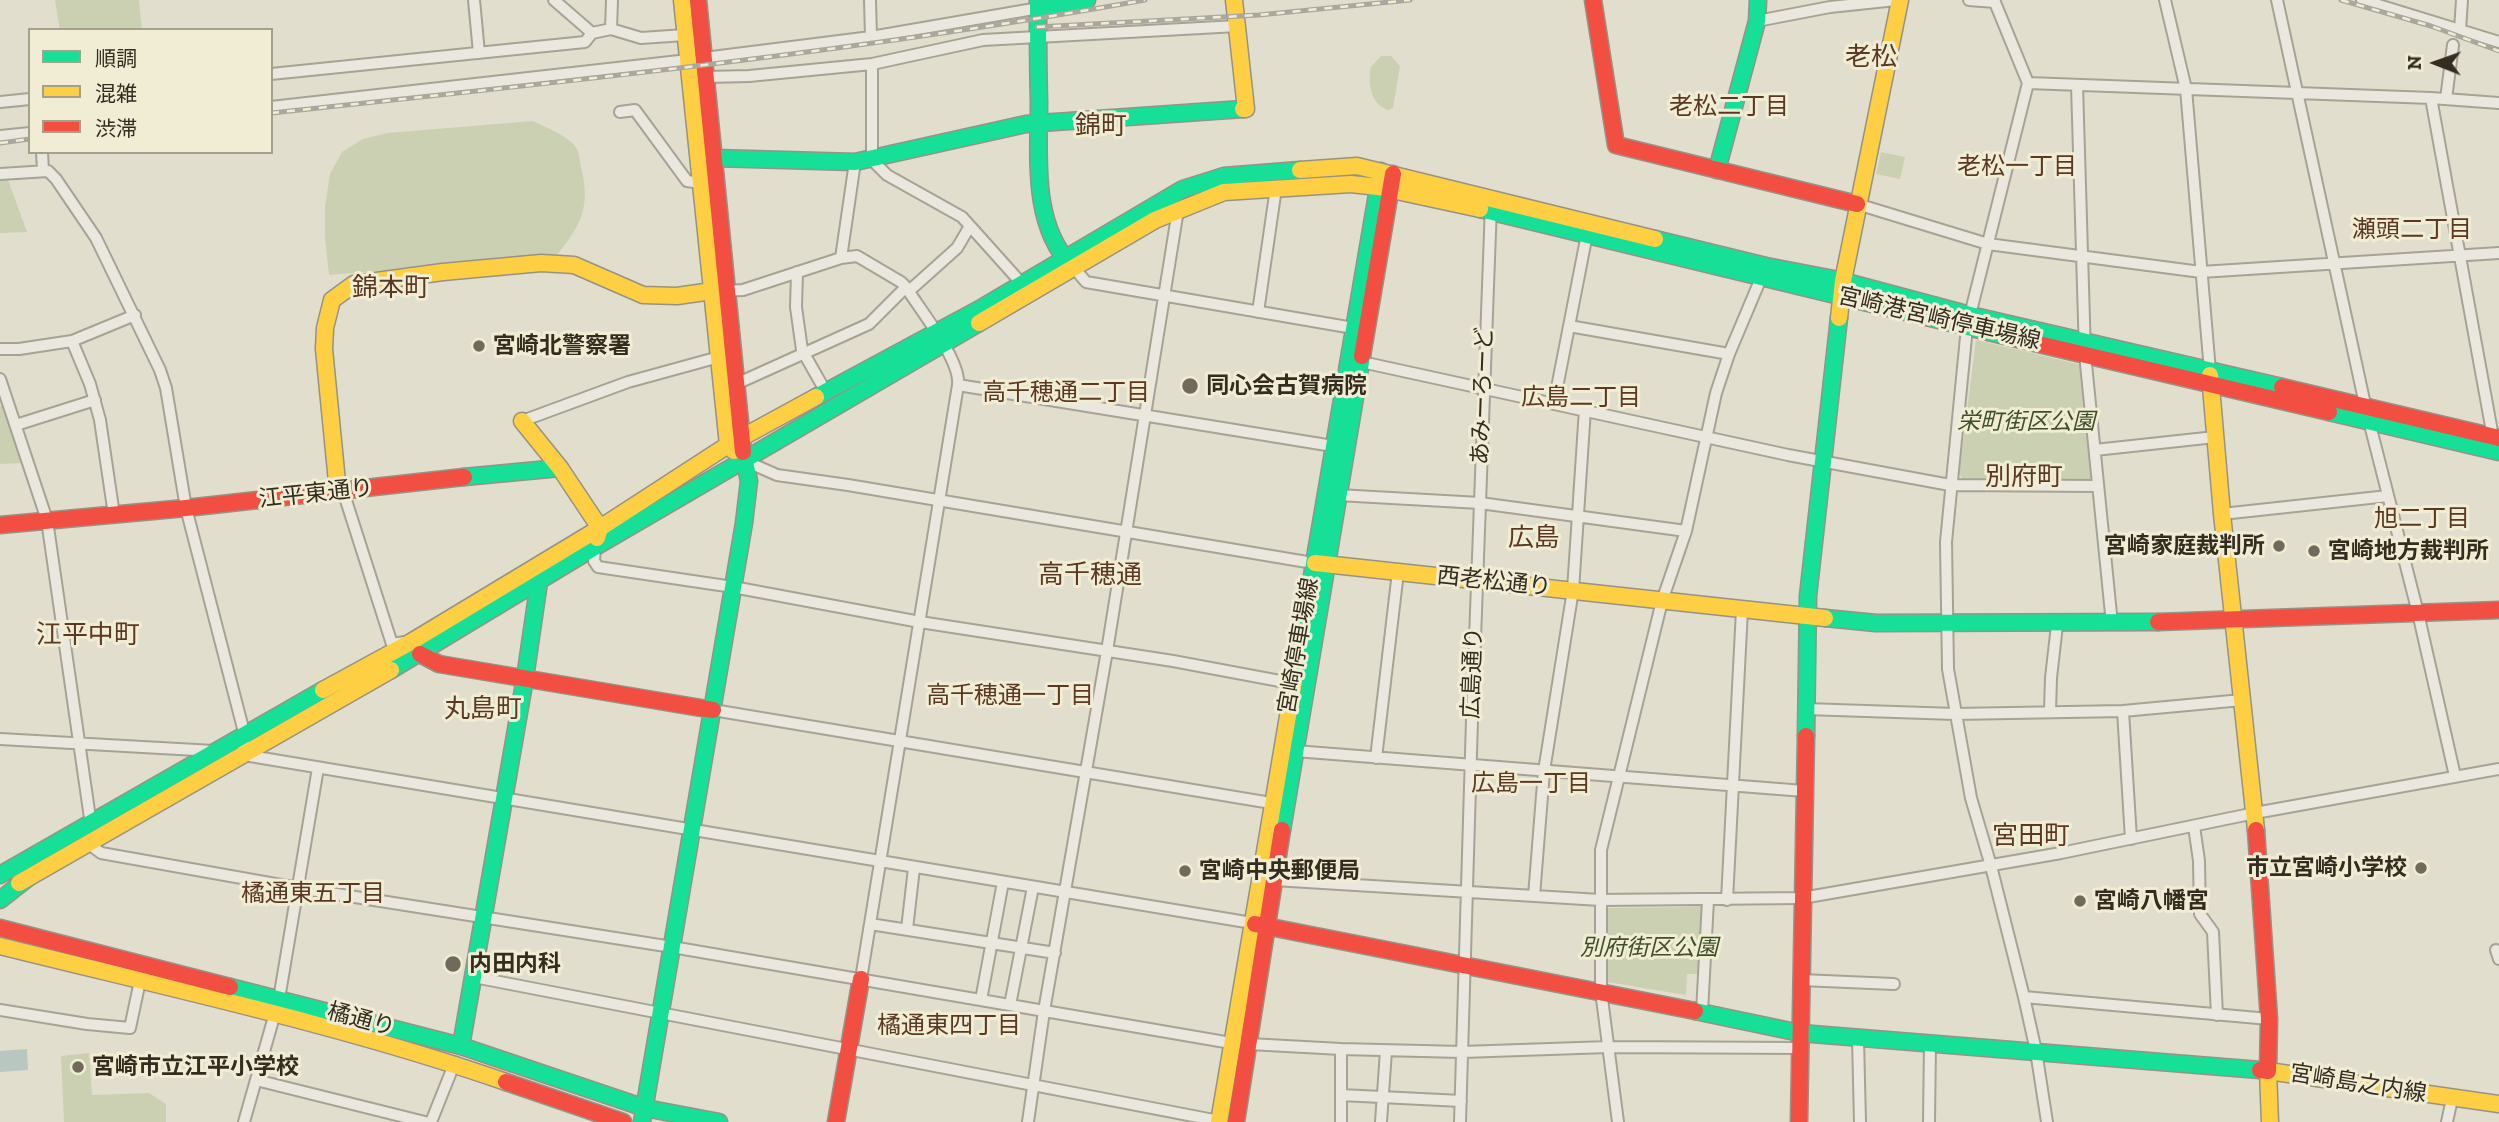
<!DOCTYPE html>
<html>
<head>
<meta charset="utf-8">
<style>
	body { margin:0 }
	#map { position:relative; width:2499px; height:1122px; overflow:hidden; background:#e1decd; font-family:"Zilla Slab","Noto Sans JP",serif }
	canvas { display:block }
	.legend { position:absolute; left:28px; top:28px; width:245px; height:126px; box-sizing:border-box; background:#f1edd4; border:2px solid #a5a08c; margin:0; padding:9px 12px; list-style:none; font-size:21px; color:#342c1f }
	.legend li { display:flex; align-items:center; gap:14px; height:35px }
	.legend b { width:35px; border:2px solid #a5a08c }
	.north { position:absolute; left:2401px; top:28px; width:70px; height:70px; -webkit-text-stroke:5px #f1edd4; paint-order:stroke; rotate:271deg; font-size:19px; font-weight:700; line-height:28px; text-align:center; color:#342c1f }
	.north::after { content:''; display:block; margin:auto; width:24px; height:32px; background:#342c1f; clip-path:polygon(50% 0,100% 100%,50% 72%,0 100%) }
</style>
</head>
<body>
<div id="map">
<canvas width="2499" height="1122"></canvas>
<ul class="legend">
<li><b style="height:9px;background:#16e098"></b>順調</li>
<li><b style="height:9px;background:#ffcf43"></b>混雑</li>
<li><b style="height:9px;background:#f24e42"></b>渋滞</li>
</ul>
<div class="north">N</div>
</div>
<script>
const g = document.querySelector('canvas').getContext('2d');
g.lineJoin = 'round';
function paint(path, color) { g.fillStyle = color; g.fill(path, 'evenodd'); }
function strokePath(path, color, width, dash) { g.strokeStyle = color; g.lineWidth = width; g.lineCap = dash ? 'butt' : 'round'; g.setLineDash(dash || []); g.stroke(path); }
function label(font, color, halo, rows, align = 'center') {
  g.font = font + ' "Zilla Slab","Noto Sans JP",serif'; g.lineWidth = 6; g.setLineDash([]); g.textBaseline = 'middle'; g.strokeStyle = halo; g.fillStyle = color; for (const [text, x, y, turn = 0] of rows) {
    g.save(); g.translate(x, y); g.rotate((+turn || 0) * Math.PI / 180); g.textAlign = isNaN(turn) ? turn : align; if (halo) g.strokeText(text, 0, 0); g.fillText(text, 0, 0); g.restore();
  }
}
paint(new Path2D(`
	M55,0H139L142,30H60Z
	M1381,56H1391L1400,66L1393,108L1388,110C1370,104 1368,83 1371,67Z
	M533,121C546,128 565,134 575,146C579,151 580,161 581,167C591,207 581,226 556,256L329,275L325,238V207L330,174L342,152L363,139L387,133Z
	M1881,152L1905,157L1900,179L1876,174Z
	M8,180L27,232L0,233V181Z
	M1976,340L2082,365L2091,478L2087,482L1967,484L1959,474Z
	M0,406H5L23,463L0,464Z
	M1702,907L1699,974H1687L1686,995L1607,982L1603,908Z
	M89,1053L92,1095L149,1093L166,1104V1122H64L61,1056Z`), '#ccd0b2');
paint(new Path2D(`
	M27,1049L28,1070L0,1072V1051Z`), '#b8c7c0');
const street = new Path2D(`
	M474,0L479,53
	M554,0L592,33
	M870,0L871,37
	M1969,0L1995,2
	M1994,0L2028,83L1967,327L1946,542L1948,669L1971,798L1991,866L2024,997L2036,1051L2047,1122
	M2165,0L2186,89L2210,371
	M2277,0L2366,409L2418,613L2455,776
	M2362,0L2499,42
	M1757,21L1830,7L1896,0
	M611,29L612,0
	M2460,30L2462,0
	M704,58L871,37L1039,8
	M872,64V160L887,175L962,217L1023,285
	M271,74L585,42L592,33L611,29L641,38L685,35
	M706,77L749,76L872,64L983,40L1237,26
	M2028,83L2431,98L2499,103
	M2077,85L2085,354L2112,624
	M2431,98L2493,437
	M2446,99L2453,45
	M0,102L30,99
	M271,107L688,60
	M620,112L635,110L687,181L701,183L703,179
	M0,136L30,133
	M42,152L43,171
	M0,174L48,171L56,179L96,238L160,370L166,388L186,508L245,736L242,755
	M1857,204L1988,244L2201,272L2499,253
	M841,258L855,162
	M1075,269L1086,282L1359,329
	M797,272L796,307L802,350L827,394
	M721,291L743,290L841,258L857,256L901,282L906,287C920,310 961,360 958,385L861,979
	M909,291L957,248L970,226
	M1258,312L1276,188
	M1569,326L1729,354
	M72,341L90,384L100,420L114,515
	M0,349H19L72,341L135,315
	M1357,361L1788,455L1950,485L2098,486
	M0,379L47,520L91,825
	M736,384L869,324L906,287
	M958,385L1339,447
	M1554,403L1588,229
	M522,421L628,382L719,357
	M16,425L95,400
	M2095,450L2215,437
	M743,460L777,475L848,485L1313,563
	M343,491L392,644L405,642
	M1334,493L1338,495L1480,503L1686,531
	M2222,514L2388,496
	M595,547L594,561L598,567L733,587L920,622L1173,661L1296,684
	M1806,709L1955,714L2123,711L2242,700
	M713,710L1277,804
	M2050,711L2051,678L2057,625
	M2123,711L2131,839
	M0,739L214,751
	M1295,751L1804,791
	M244,755L1252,923
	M1376,758L1398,572
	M2194,826L2199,861L2200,914L2213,932L2217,1015
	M89,844L101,853L298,888L672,947L1231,1043L1341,1049L1462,1052L1608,1047L1799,1048
	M1274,880L1600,900L1802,898L2061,853L2255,813L2499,769
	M1534,896L1544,771L1573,590L1585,409
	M1727,900L1742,610
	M870,924L1055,953
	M907,929L914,868
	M2496,950L2499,959
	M474,977L1219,1121
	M1801,980L1894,984
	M2024,997L2269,1019
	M981,1000L1003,882
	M1010,1005L1033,887
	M0,1010L87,1024L130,1028L140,981
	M1702,1012L1708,900
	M1858,1039L1860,1122
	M256,1080L425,1122
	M1341,1095L1461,1101
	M244,1122L279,999L318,768
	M431,1122L455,1062
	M1028,1122L1044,1011L1107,651L1178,210
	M1341,1122V1049
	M1381,1122L1386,1051
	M1460,1122L1472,720L1491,205
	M1618,1122L1601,991V850L1662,601L1686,531L1716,393L1729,354L1764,271
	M1929,1122L1930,1044
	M2447,1122L2452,1099`);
const fast = new Path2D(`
	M1038,0C1038,34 1038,68 1039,102C1039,155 1031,225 1072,266
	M1039,8L1087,0
	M714,158L855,162L1026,124L1243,109
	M1717,170L1757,21L1758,0
	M1480,209L2013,338
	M1655,239L1766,266L1839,280L1970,315L2282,387
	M816,397L983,307L1183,189L1224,176L1300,170
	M2329,412L2499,452
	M464,477L560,468
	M1825,618L1876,623L2158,622
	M391,670L595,547L979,323
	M1294,681L1381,171
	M1806,736L1808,596L1839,318
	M1282,830L1362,356
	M0,875L323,690
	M0,900L28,878
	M230,987L461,1046L645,1108L719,1122
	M1695,1011L1800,1033L2260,1070
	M461,1046L525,678L539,582
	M642,1122L744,523L749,481L743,452`);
const slow = new Path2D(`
	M682,0L728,445L734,451
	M1234,0L1246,109H1243
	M1300,170L1357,166L1655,239
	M1839,318L1843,281L1900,0
	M979,323L1155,220L1224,192L1351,184L1378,187L1480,209
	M2210,375L2222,514L2256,830
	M522,421L560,468L600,528L597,538
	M338,492L324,349L325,328L332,300L354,284L443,272L541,263L574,265L643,295L677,296L712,291
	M1315,563L1825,618
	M323,690L411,642L600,528L728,445L816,397
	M19,883L391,670
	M0,946C169,988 341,1025 506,1082
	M1219,1122L1294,681
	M2270,1122L2268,1071L2499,1104`);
const jam = new Path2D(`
	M698,0L743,452
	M1593,0L1616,145L1857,204
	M2013,338L2329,412
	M1362,356L1393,174
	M2282,387L2499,438
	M0,525L186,508L464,477
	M2158,622L2499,610
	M420,654L439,664L713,710
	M2256,830L2269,1019L2268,1071L2260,1070
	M1255,924L1695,1011
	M0,928L230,987
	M506,1082L623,1122
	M836,1122L861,979
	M1236,1122L1282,830
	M1799,1122L1806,736`);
strokePath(street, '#a6a396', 14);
strokePath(fast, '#969286', 19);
strokePath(slow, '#969286', 19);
strokePath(jam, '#969286', 19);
strokePath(street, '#eae8de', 10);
strokePath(fast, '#16e098', 16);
strokePath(slow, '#ffcf43', 16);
strokePath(jam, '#f24e42', 16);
const rail = new Path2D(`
	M2341,0L2431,26L2499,51
	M1037,27L1259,15L1410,0
	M271,113C564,82 856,52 1145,0
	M0,143L30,139`);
strokePath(rail, '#a9a79e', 5);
strokePath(rail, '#f1edd4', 2.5, [8]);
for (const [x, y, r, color] of [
	[479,346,7,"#716a5c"],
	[1190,386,9,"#716a5c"],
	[2279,546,7,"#716a5c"],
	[2314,551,7,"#716a5c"],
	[2421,868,7,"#716a5c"],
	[1185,871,7,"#716a5c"],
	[2080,901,7,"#716a5c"],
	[453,964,9,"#716a5c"],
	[78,1067,7,"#716a5c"]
]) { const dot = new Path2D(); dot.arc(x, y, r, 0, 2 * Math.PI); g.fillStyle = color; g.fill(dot); strokePath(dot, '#f1edd4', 2.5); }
label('23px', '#342c1f', '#f1edd4', [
	["宮崎港宮崎停車場線",1939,319,13],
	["あみーろーど",1483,396,-88],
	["江平東通り",316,494,-6],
	["西老松通り",1494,582,6],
	["宮崎停車場線",1299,646,-80],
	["広島通り",1473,673,-88],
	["橘通り",361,1020,15],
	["宮崎島之内線",2358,1084,9]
]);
label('bold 23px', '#342c1f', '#f1edd4', [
	["宮崎北警察署",493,346],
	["同心会古賀病院",1206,386],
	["宮崎家庭裁判所",2265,546,"right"],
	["宮崎地方裁判所",2328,551],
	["市立宮崎小学校",2407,868,"right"],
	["宮崎中央郵便局",1199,871],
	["宮崎八幡宮",2094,901],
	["内田内科",469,964],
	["宮崎市立江平小学校",92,1067]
], 'left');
label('italic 23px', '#3e4e28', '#f1edd4', [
	["栄町街区公園",2026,422],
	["別府街区公園",1649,948]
]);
label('24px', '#5b3824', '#f1edd4', [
	["老松二丁目",1729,107],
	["老松一丁目",2017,167],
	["瀬頭二丁目",2412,230],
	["高千穂通二丁目",1066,393],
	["広島二丁目",1581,398],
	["旭二丁目",2422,519],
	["高千穂通一丁目",1010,696],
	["広島一丁目",1531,784],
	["橘通東五丁目",313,894],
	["橘通東四丁目",949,1026]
]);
label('26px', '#5b3824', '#f1edd4', [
	["老松",1871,58],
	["錦町",1101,127],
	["錦本町",391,289],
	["別府町",2024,478],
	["広島",1534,539],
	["高千穂通",1090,576],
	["江平中町",88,636],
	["丸島町",483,710],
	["宮田町",2031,837]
]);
</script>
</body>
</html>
